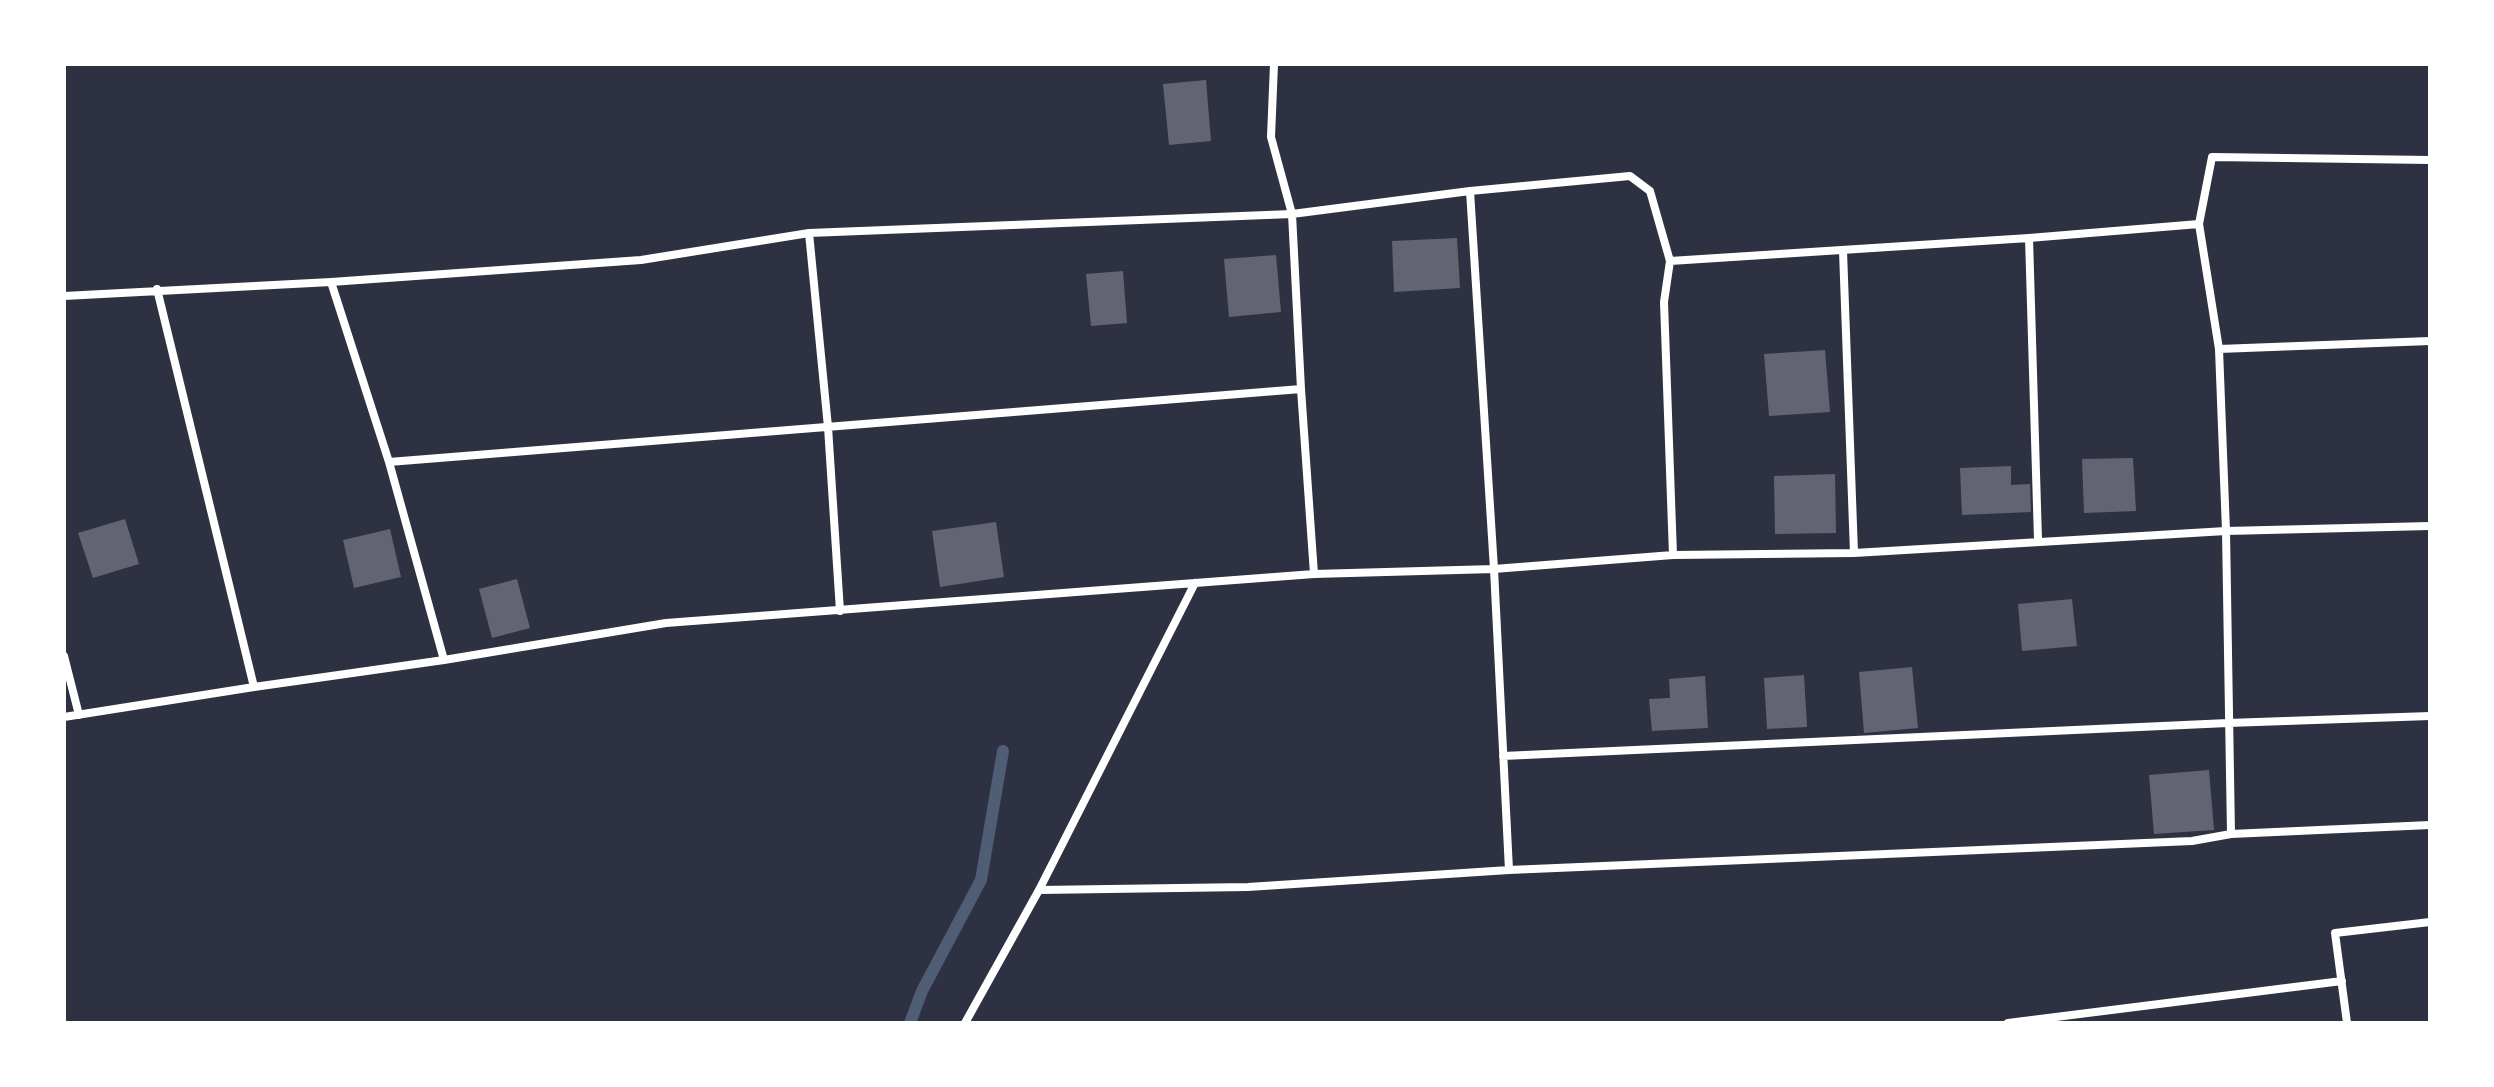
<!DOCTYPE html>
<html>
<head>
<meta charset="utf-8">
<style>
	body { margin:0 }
	#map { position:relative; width:2494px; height:1087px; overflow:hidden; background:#2d3142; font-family:Montserrat,sans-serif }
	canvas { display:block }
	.frame { position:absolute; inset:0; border:66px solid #fff; pointer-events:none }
</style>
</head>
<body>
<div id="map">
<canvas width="2494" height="1087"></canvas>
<div class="frame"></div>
</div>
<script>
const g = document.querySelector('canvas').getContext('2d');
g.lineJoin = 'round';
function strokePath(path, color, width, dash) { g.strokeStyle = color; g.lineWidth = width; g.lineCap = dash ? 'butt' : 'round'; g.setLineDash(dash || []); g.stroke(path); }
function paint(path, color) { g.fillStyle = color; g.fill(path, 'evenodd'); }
strokePath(new Path2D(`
	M910,1023L922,991L981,880L1003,751`), '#4f5d75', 12);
paint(new Path2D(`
	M1206,80L1211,141L1169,145L1163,84Z
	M1457,238L1460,288L1394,292L1392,241Z
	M1276,255L1281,312L1229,317L1224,259Z
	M1123,271L1127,323L1091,326L1086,274Z
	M1825,350L1830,412L1769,416L1764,354Z
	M2133,458L2136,511L2084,513L2082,459Z
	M2011,466V485L2030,484L2031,512L1962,515L1960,468Z
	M1835,474L1836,533L1775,534L1774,476Z
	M125,519L139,564L93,578L78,533Z
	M996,522L1004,577L940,587L932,531Z
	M390,529L401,577L354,588L343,540Z
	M517,579L530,628L492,638L479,589Z
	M2072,599L2077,646L2022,651L2018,604Z
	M1912,667L1918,728L1864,733L1859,672Z
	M1804,675L1807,727L1767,729L1764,678Z
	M1705,676L1708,728L1652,731L1649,699L1670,698L1669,679Z
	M2209,770L2214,830L2154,834L2149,775Z`), '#626471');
strokePath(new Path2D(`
	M1274,64L1271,137L1292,214L1301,389L1314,574
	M1470,191L1494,569L1509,870
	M2199,224L2219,349L2226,531L2231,834
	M2029,238L2038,540
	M1843,251L1854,553
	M1670,261L1664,302L1673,555
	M331,282L389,462L444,660
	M157,289L254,687
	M64,296L331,282L641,260L809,233
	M2219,349L2430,341
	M389,462L1301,389
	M840,611L828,427L809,233L1292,214L1470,191L1630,176L1650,191L1670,261L2029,238L2199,224L2212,157L2430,160
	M64,656L79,715
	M64,717L254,687L444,660L666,623L1314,574L1494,569L1673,555L1854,553L2226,531L2430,526
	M1503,756L2228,723L2430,716
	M1039,890L1248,887L1509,870L2192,841L2231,834L2430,825
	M965,1023L1039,890L1195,583
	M2008,1023L2342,981
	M2347,1023L2335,933L2430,922`), '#fff', 8);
</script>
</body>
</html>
